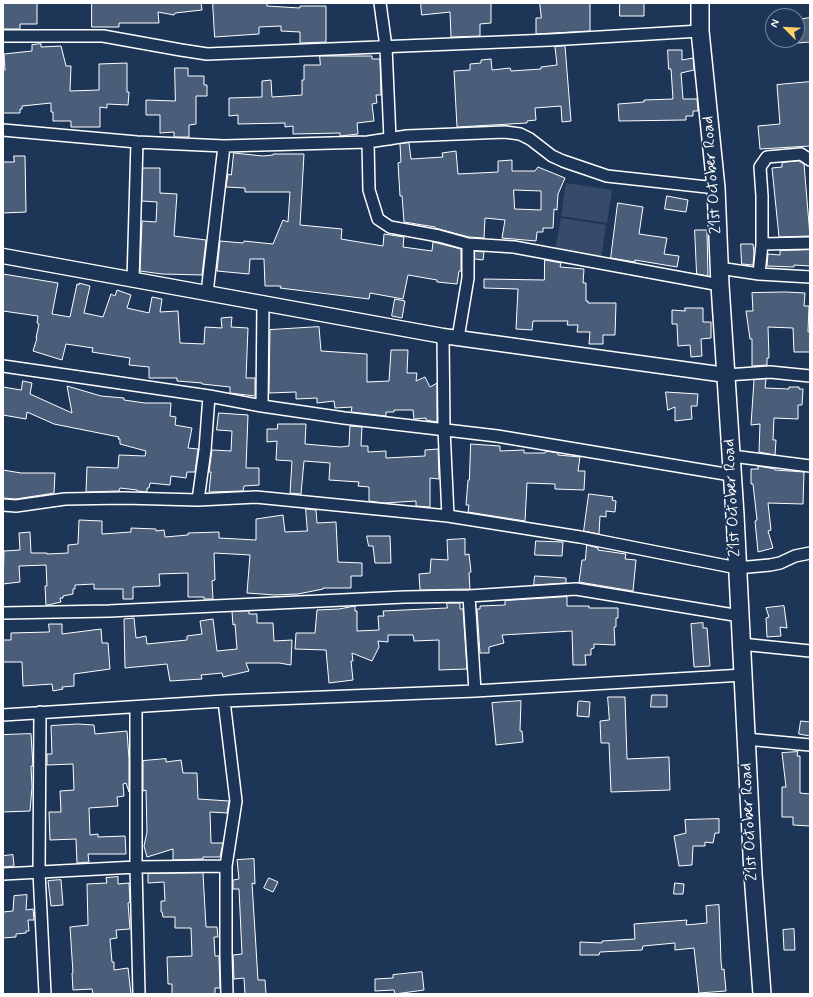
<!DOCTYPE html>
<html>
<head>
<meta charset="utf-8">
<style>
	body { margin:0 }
	#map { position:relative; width:813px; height:997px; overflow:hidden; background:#1d3557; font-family:Mynerve,sans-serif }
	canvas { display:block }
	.frame { position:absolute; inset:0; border:4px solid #fff; pointer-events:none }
	.north { position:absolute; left:765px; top:8px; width:40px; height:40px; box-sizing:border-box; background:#1d3557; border:1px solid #77869a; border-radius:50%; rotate:294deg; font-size:11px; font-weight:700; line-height:16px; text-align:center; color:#fff }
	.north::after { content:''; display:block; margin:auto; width:14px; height:18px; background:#ffd166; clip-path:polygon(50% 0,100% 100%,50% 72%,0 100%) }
</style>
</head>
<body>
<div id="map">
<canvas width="813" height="997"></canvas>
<div class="frame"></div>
<div class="north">N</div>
</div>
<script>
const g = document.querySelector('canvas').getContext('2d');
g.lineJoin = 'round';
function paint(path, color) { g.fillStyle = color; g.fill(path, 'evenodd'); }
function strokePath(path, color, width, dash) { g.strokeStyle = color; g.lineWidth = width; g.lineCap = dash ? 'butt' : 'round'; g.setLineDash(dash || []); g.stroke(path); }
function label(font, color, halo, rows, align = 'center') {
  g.font = font + ' Mynerve,sans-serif'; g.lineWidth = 4; g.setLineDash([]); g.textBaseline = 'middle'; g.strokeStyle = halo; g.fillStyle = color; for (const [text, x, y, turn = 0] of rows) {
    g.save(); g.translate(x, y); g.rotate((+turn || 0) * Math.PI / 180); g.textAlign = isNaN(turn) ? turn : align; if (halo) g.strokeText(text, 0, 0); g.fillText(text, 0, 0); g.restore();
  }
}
paint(new Path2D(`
	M566,183L612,190L607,223L561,216Z
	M561,218L606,225L601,258L555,251Z`), '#364b69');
const building = new Path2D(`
	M3,3H37V24H20V29H3Z
	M92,3H201L202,10L175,13L174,15L158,12L159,23H119V27H92Z
	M213,3H267V6L300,8V6H326V42L300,43V32L281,31V26L259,27V34L215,37Z
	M421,3H491V23L480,24V36L451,37L450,12L422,15Z
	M540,3H590V31L536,34V18H541Z
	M620,3H644V16H620Z
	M810,18V42L797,43V20Z
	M41,44V47L61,46L66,66H71L70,91L99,90V64L127,63V92H129L128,105L107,104V108L100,107V127H71V121H53V112H51V103L22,106V109H20V113H3V70H5L4,54L32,51V45Z
	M565,46L571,121L562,122L561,106L535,108L536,120L527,121V123L457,127L454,71L470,70V64L481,63V60L491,59L492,70L510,68L511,71L541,69V67L557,65L555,47Z
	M668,50H682V60L693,58L694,70L681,73L683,99H697L698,111H693V116H686V120L619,121L618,104L644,102V100L673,99L671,69H669Z
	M320,56H372V59H380L381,95H376L377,103L372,104L374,121L357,123L358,134L340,136V133L293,134V126L285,127V123L238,124V115L229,116V98L262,97V81L271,80L272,97L302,95V80H304V65H320Z
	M175,68H188V76H204V85H207V96H196V124L189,125V137H174V132L160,133V115H146V100L175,101Z
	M810,82V146L760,149L758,126L780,124L777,85Z
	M409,143L411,159L443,157L442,153L456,151L458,174L498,172V161L512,160V171H535L538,167L565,178L558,194L557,210L554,209L553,228H543V232H537L536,241L502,238L505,220L485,218L484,238L469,237L435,228V227L404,222L402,196H400L398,163L401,162L400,144ZM514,190L541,191V210L515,209Z
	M234,153L263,156L273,155V154H304L300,225L342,229L341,239L383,246L384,234L404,237L403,247L432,251L433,242L461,249V271H459L457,284L437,282V280L408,275L403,299L370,293L369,299L280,288L281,286H265L264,259H250L249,274L217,271L220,241L243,243L244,241L273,244L283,220L288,222L290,192H245V188L226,187L228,174L231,175Z
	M14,156H25L26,212L3,213V162H14Z
	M799,161L804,164L810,236L779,237L772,168L782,167V163Z
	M143,168H160V193L177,194L174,236L206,240L202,275L162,274L140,271L142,221L156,222L157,202L142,201Z
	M667,196L688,200L686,212L665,209Z
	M618,203L643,207L639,234L667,238L664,254L679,256L677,267L635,260V262L611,258Z
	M695,230H707L708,276L697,274Z
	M741,244H753L754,253L753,265L742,264Z
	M810,250V266L794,265V267L767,266L768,254L780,255V251Z
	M475,251L484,252L483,260L475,259Z
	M545,260L561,263L560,267L584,269L583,283H586V301H588V303H616L615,335H603V344H589L590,332H577L578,325H567L568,321H533L532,330L516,329L518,289L484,288V279L544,280Z
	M3,274L58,283L52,314L70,317L77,284L79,285V283L90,286L84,313L103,317L111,294L115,296L117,290L131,295L127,308L149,313L152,297L162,299L160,312L178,311L180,343L204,344L205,327L222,328L221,318L232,317L231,327L248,328L246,378H255V396L230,393V387L202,384V383L177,381V378H149V367L129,365L130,358L92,352L93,348L66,344L62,360L33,351L37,338H36L39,324L37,323L38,316L3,311Z
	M786,292L805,293L804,306H809L808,332L810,331V352H794L793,328L768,327L769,358H767V365L752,366V339H750L746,311H753L752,293Z
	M395,299L405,301L402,318L392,316Z
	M685,308H703V322H711V338L701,339L702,356L691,357L690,345L678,346L677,324H672V310L685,311Z
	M319,327L321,351L367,354V382L389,381L391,350H408L407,373H417L416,381L425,377L430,387L437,383V422L426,420V418L414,419L413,410H394V412H386V416L351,412L352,407L335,408L334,401L317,403V398L296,399V392L269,393L270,330Z
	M766,379L765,388L789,389V387H799V389H803L802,405H798V419L774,418L773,440H776L775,455L759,452L760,424L751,425L754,380Z
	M23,381L32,383L30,394L72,413L67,386L101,396L124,398V400L145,403H171L170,416L176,417L175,425L192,428L188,448L198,449L195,472H187L186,478L171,476L170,485L150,483L149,488H147V492L137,491V490L120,488L119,491L86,492L87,467L118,468L119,455L145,456L146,451L120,444V439H118L119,437L54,424L27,412L26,419L3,415V387L21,390Z
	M666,392L698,394L697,406H691L692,419L675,421V407L668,410Z
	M219,413L248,415L246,468H259V485L244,486L243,491L209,492L211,472H209L212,450L231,451L232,431L217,430Z
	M278,424H306L305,444L340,447L349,446L350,426L362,427L361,446H368V452L386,451V458L425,456V450L438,449L439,479L430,478V507L416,506V501L384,503L369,501V487L358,486L359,482L329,480L330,463L304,461L301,494L290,493L292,461L276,460L277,441L267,442V429H277Z
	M471,444L500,446V451L524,450V453H545L546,451L558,453V455L580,457L578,471H585L584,490L555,489V484L527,483L525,521L468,512L469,505H466L468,480H469Z
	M758,466L775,469V470L804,472L803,504L768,503L771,530L768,531L773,548L758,552L755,521L757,520L753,484H751V469H758Z
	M3,470L21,473H55L54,493L16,499L3,498Z
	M589,494L613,497L612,500L616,501L615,512L606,511V517L600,516L599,534L584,531Z
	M306,509L316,510L317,523L336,522L338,562L362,563V576H351V588H323V589L298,594L275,595L247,593L250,555L214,553L215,580L212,581L213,599H204V597H188V573L159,574L160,586L133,587V599H123V589H94V584L75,585V589H73V594L63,596V598H60L61,602L48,605H46L45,586H47L46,565L19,566L20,582L3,584L4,551L20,550L19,533L30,532L31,553H47V554L68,553V545L78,544L79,520L102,521V534L131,532V528L156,529V531L164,530L165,537L188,535V533L219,532V538L256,540V519L283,515L285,532L307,531Z
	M367,536H390L391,563H375L373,546H369Z
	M465,539V555L469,554L471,572L469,573L470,589L420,590L419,574L430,573L431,559L448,560L447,540Z
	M536,541L563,542L562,556L535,555Z
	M587,545L598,548V550L626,554L625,559L636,560L633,591L579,582L582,560H585Z
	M535,576L566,578V583L534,585Z
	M567,597V606H589V608H618V618H616V627H614L615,645L594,644V648L591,649V655H585L586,665H573L572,631L502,635L504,643L489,647V653H480L477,609H480V606L505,605V601Z
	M447,603H460V609H463L467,669L439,670V640L414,641L413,635H388V642L378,641L379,647L372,661L352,653L353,661H351L353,680L329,683L326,650L295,649L296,633H315L317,610L339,609L355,606V611H357V631L379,630L378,616H384L383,611L447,608Z
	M784,606L787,628L780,627L781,636L767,637L766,618L769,617L766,608Z
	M249,611V614H257V623H273L274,641L292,640L291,665L279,663H246L249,671L223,677L222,673L201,675L202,679L170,681L167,664L125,668L124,619L134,618L136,638L146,636L147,644L187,640V636L202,634L200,621L213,619L217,651L237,649L235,624L233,625L232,612Z
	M703,623V628H707L710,666L694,667L691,624Z
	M49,624H62V634L101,629L102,643H108L110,669L74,674V686L62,687L63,689L53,691L52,684L23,686L22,662H3V640H11V633L49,632Z
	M652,695H667V707H651Z
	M608,697H625L627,759L669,757L670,790L611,792L609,743H601L600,721L609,720Z
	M521,701L520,731H522L523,742L496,745L492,703Z
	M580,701L590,702L589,717L577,716L578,702Z
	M801,721L810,722V736L799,734Z
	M78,724L94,725L95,734L127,731L129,759V792L126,783L123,784L124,796L117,797L118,806L89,808L90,835L98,834V837L125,836L126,854H88L89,862L77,863L76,839L50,840L49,812H61L60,791L74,790L73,764L47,765V754H52L51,726Z
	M31,734L33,766H31L32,787L30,811L3,812V735Z
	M798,752L797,756H800V793L810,794V826L793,825V817H782V787H786L782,753Z
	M166,759V762L181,760L183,773H197L198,799L229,801L227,813L210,812L211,843H223L220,857H203V859L173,860V849L147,857L144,846L147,832L146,790L143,791V761Z
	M719,819V833H715L713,843L705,842V846H693L692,865L679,866L674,836L686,833L685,820Z
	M13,855L14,866L3,867V856Z
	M254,859L255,884L252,883L258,980H265L266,994H245L244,978L234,979L233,955L242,954L239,889H233V880L239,879L237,860Z
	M203,873L206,927H217L218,937H214L215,956H219L220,988H215V994H172V984H168L167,957L192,956L191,928H175V917H163L162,912H161V901H165L164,882L148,883V874Z
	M118,877V884L129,883L130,902L128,903L130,929L116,930L117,938L110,939L112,962H114V970L128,968L131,994H93L92,989L73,990L72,973H73L70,927L88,925L87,884L107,883L106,878Z
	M269,878L278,882L273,892L264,888Z
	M61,880L63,905L51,906L48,881Z
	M675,883L684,884L683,894H674Z
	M27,895L26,910L33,909L34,920H28L29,931H26V933L16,934V937L3,938V912L13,911L14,896Z
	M719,905L721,961L722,970L724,969L726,991L699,993L694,948L675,950V943L643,946L642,950L600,952L599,955H580V942L602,943V941L635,939L634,924L687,920L686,925L707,923L706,906Z
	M794,929L795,950H784L783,930Z
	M422,972L424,990L395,994L394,990L375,991V979L393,978V975Z`);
paint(building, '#4a5d79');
strokePath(building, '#fff', 1);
const minor = new Path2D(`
	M380,3L386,47L390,139
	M3,36H103L181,50L207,54L550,40L700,31
	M3,130L137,142L224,146L368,142L407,136L505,132L520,134L530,139L552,156L563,161L607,176L716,188
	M368,142L369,190L378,219L390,227L439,236L468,244L514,247L720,285
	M762,244L810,243
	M719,268L759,274L810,277
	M759,274L762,244V196L760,167L767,157L801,154L810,160
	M133,280L137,142
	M207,293L224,146
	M443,336L444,429L448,516
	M458,338L468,278V244
	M3,366L100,380L209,396L262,406L344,418L497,436L731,475
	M726,375L770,372L810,376
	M262,406L263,302
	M732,456L810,466
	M198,500L205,450L209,396
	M3,505L16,506L65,499L124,498L198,500L256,497L448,516L580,537L737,568L770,565L780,563L795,556L810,553
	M469,596L475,691
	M3,613L109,611L405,597L469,596L576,589L740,616
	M741,644L810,651
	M224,701L236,801L226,866V955L227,994
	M136,707V867L139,994
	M40,712L39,872L45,994
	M3,715L224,701L475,691L743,675
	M746,739L810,745
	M3,874L136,867L226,866`);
const tertiary = new Path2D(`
	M3,256L443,336L726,375`);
const primary = new Path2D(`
	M700,3V31L716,188L720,285L735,515L753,874L762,994`);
strokePath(minor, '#fff', 14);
strokePath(tertiary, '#fff', 17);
strokePath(primary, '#fff', 20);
strokePath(minor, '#1d3557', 11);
strokePath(tertiary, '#1d3557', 14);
strokePath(primary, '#1d3557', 17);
label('16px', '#fff', '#1d3557', [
	["21st October Road",713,175,-94],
	["21st October Road",733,498,-93],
	["21st October Road",750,822,-93]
]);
</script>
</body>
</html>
